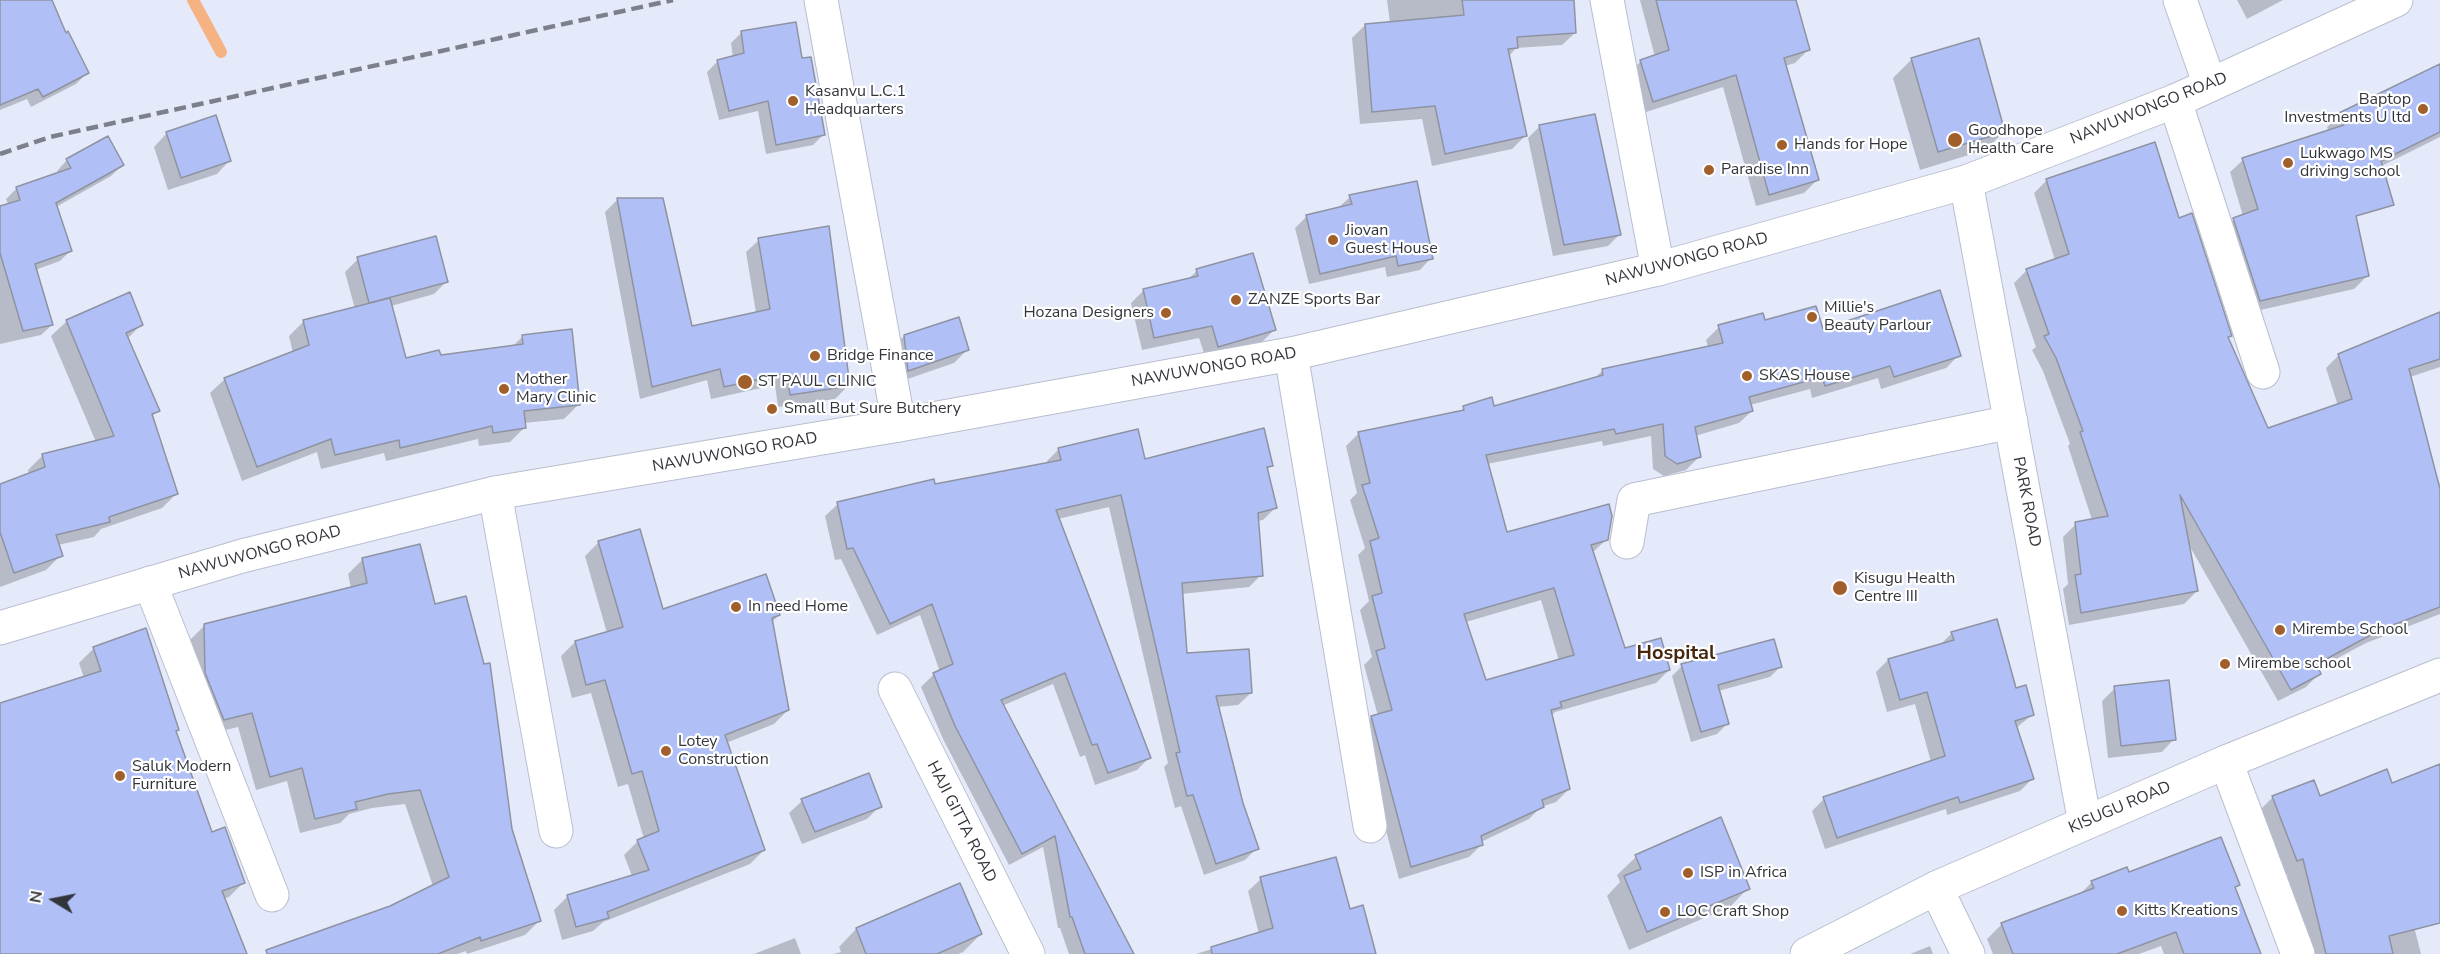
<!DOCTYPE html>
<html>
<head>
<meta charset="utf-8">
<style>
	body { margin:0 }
	#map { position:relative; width:2440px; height:954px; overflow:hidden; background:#e5eafb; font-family:"Nunito Sans",sans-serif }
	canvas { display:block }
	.north { position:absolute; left:24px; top:870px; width:60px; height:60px; -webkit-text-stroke:4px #fff; paint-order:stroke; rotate:280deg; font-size:16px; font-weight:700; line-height:24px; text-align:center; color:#33353c }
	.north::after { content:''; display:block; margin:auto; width:21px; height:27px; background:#33353c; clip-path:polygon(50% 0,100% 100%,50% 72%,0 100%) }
</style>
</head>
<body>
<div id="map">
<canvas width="2440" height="954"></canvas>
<div class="north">N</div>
</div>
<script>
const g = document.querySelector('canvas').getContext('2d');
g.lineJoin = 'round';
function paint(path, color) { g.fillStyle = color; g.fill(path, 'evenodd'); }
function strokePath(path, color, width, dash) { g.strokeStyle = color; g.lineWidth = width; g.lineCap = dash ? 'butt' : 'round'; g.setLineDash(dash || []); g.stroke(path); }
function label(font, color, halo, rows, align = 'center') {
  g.font = font + ' "Nunito Sans",sans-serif'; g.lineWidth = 4.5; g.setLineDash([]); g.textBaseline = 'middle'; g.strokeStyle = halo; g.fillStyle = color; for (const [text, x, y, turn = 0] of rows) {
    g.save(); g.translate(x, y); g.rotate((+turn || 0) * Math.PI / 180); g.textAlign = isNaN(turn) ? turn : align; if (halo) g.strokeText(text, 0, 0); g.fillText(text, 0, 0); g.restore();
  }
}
paint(new Path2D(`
	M0,0H50L65,35L87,73L76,84L31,107L27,99L0,110Z
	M1387,0H1572L1575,33L1562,45L1516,48L1508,57L1525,136L1512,149L1432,166L1422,119L1360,124L1352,38L1365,25L1390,23Z
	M1640,0H1792L1808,50L1795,63L1785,66L1817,180L1804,193L1756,206L1723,87L1640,114L1628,74L1641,61L1655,57Z
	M2237,0H2283L2247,19Z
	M741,33L801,60L823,135L813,145L766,154L758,111L719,120L707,72L718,61L733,58L731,43Z
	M1912,59L2004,132L1985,150L1920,170L1893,78Z
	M2436,68L2440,77V137L2309,202L2367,276L2354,289L2247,313L2221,232L2234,219L2243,216L2230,172L2243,160L2329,132L2327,127L2340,115Z
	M215,117L229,161L217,174L168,190L154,147L166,134Z
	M1540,126L1619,235L1608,246L1553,256L1528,138Z
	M67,160L122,165L111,176L56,207L70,251L60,261L35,270L52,325L41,335L0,344V207L8,204L6,199L17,188L58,174L57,171Z
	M2047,180L2178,220L2230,336L2227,339L2267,430L2338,406L2326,368L2339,355L2440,314V367L2410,377L2431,460L2440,485V614L2366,643L2317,669L2319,674L2306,687L2278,701L2189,545L2197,591L2184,604L2069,625L2063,589L2068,584L2063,537L2076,524L2092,520L2068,446L2070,444L2043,371L2032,350L2036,347L2014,283L2027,270L2055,260L2034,193Z
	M1415,183L1431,258L1420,270L1387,277L1385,267L1309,284L1295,228L1307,216L1338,208L1350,197Z
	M618,199L691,328L756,313L746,252L759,240L848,386L835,399L778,407L775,385L711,399L707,380L640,399L605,212Z
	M358,259L447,281L434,294L391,306L405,360L512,347L523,336L579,404L564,419L524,423V428L510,442L479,446L478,439L386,461L384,453L321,469L317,452L242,481L210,393L225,379L293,353L289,336L303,322L355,309L345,272Z
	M1197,271L1274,330L1261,343L1206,359L1199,338L1142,350L1131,303L1144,290L1188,279Z
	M67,321L141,325L127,339L158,411L151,417L177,493L162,508L101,529L94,537L58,545L61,555L46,570L0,587V485L29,475L28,470L43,455L96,442L51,336Z
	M1763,322L1959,355L1946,368L1881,389L1878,378L1812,398L1810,389L1750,405L1752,411L1739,423L1695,436L1699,457L1686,470L1664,476L1653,469L1651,436L1603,446L1602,441L1487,464L1506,534L1607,539L1592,553L1624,650L1669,670L1656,683L1555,712L1551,716L1569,789L1556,802L1541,807L1529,819L1481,842L1482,844L1469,857L1399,879L1359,730L1371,718L1378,716L1364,665L1372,657L1360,610L1369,601L1358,555L1365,548L1350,500L1357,493L1346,446L1358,434L1459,413L1464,408L1493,407L1594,379L1603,370L1708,347L1706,340L1719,327ZM1541,600L1559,661L1486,682L1466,622Z
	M904,336L967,350L954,363L896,383L891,349Z
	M1059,449L1144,461L1272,465L1266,471L1275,508L1263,520L1257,521L1261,575L1249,587L1181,594L1186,655L1251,693L1238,705L1217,707L1241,803L1257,848L1245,860L1204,875L1181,806L1175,808L1164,767L1168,763L1109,507L1058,519L1149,758L1137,770L1095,785L1085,755L1080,757L1053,684L1002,706L1132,954H1069L1060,928H1058L1043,847L1009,865L943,739L921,687L933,675L940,672L920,615L877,635L841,559L835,560L825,516L838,504L1048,464L1047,461Z
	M599,542L662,611L779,615L772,622L788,710L774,724L726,743L764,850L750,864L603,922L593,931L562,940L554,910L568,896L632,876L624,855L638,841L644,839L628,784L618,787L591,693L572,698L561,656L575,642L607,633L585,556Z
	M362,560L434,606L540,920L525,935L467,954L466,951L457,954H303L433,886L405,804L372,808L349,814L340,823L300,833L287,781L256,790L238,727L209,734L191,689L190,640L205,625L351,588L348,574Z
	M1952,633L2014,690L2032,715L2016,728L2032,779L2020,791L1947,815L1946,809L1825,849L1812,811L1824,799L1931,762L1915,704L1887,712L1876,672L1888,660L1939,646Z
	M94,648L175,732L211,834L244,882L229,897L223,899L246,954H0V718L84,678L79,663Z
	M1682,666L1780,667L1770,677L1718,691L1727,724L1717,734L1691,742L1672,676Z
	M2115,688L2174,739L2162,752L2108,758L2102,701Z
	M2440,765V864L2402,879L2421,954H2306L2287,874L2281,876L2257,813L2273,797L2320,798L2392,785Z
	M802,801L880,806L867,819L802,844L789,813Z
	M1636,857L1748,888L1730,907L1629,950L1607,896L1620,882L1617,875Z
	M2128,874L2238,885L2234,889L2252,954H2164L2161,946L2139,954H1993L1987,939L2002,924L2079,895L2092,882Z
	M1261,879L1349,911L1375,954H1196L1259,934L1248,891Z
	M959,885L981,934L963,952L958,954H833L841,952L839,947L856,929Z
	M795,938L801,954H754Z
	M1930,946L1933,954H1910Z`), '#0003');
strokePath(new Path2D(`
	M193,0L221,52`), '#f5b282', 12);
const building = new Path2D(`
	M0,0H52L66,33L68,31L89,73L43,97L38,89L0,105Z
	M1462,0H1574L1576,33L1517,37L1518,48L1508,49L1527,136L1445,154L1435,106L1372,112L1365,24L1464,15Z
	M1656,0H1796L1810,50L1784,58L1819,180L1769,195L1736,75L1653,102L1640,60L1669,50Z
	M796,22L802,58L811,57L825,135L776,145L768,101L729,111L717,60L744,53L741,31Z
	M1979,38L2005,132L1938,152L1911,58Z
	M2440,64V132L2381,161L2394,205L2356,216L2369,276L2260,301L2233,218L2258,209L2242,158L2344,125L2339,113Z
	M1595,114L1621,235L1564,245L1539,125Z
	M216,115L231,161L181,178L166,132Z
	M108,136L124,165L56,203L72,251L35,264L53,325L23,331L0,253V206L20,200L16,187L71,168L66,159Z
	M2155,142L2179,218L2192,213L2232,336L2228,337L2268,428L2352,399L2338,354L2440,312V359L2409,369L2440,489V607L2380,630L2317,664L2321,674L2291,690L2180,495L2198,591L2081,613L2075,575L2081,574L2075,522L2108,516L2080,432L2083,431L2056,358L2044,336L2049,334L2026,269L2069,254L2046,179Z
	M1417,181L1433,259L1398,266L1396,256L1320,274L1306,215L1352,204L1349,195Z
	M617,198H663L692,326L770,309L758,238L829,226L850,386L790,395L787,373L724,387L720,369L652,387Z
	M436,236L448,282L369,303L357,257Z
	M1253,253L1276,330L1218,347L1212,326L1154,338L1143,289L1198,276L1196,269Z
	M1940,290L1961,356L1894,377L1890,366L1825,386L1822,377L1749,397L1753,411L1695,427L1701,457L1677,464L1665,456L1663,424L1616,434L1614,429L1486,455L1507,532L1609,504L1612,516L1608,540L1591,545L1625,648L1661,638L1670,670L1560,702L1562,707L1551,710L1570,789L1542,800L1544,807L1481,836L1483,845L1411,867L1371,716L1392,710L1376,651L1385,648L1372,596L1382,593L1370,541L1379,538L1362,485L1370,483L1358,432L1464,410L1463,406L1492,397L1494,406L1603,375L1602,369L1723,343L1718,325L1763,313L1765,320L1816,306L1823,329ZM1554,588L1574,655L1486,680L1464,614Z
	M130,292L143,325L126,333L160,411L152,414L178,494L109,517L110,522L56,535L63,556L14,573L0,532V484L45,467L42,454L114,436L66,320Z
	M390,298L406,358L439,350L441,355L523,344L522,335L572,329L580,405L524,411L526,428L493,433L492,426L400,448L399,440L335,455L331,439L257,467L224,378L309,345L303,320Z
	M959,317L969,350L908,371L904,335Z
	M1264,428L1273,466L1267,467L1277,508L1258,513L1263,576L1182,583L1187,653L1249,649L1252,693L1216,696L1243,803L1259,849L1216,864L1193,795L1187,796L1176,753L1180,752L1121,495L1056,510L1151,758L1108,773L1097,744L1092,745L1065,673L1001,700L1134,954H1085L1072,917H1070L1055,836L1022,854L955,726L933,673L953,664L932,604L890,624L853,548L847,549L837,502L934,479L935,484L1061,460L1058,448L1138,429L1145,459Z
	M640,529L663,609L766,574L780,615L772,618L789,710L725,735L765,850L607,912L609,918L576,927L567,895L649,870L637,840L659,831L642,771L632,774L605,680L586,685L575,641L623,627L598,541Z
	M420,544L435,604L466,596L484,664L490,663L512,829L541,921L481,941L480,937L438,954H267L266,950L390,906L449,877L420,790L388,794L355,802L357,809L315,819L302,768L270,777L252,713L224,720L205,673L204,624L367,583L362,558Z
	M1997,619L2016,688L2026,685L2034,715L2015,721L2034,779L1960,803L1958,797L1837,838L1823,797L1945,756L1927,692L1900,700L1888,659L1954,640L1951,632Z
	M146,628L179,730L176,731L212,832L225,827L245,883L222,891L247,954H0V703L101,671L93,647Z
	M1774,639L1782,667L1718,685L1729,724L1701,732L1681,664Z
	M2169,680L2176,740L2121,746L2114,686Z
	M2440,764V923L2389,936L2393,954H2326L2303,859L2297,861L2272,796L2314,780L2320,796L2387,769L2392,783Z
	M869,773L882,807L815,832L801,799Z
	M1721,817L1750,889L1647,932L1624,876L1641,869L1635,855Z
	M2221,837L2240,885L2235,887L2261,954H2184L2176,932L2117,954H2013L2001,923L2094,888L2091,881L2127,867L2129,872Z
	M1336,857L1350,909L1363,905L1376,954H1212L1211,947L1273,928L1260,877Z
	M960,883L982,934L937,954H866L856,928Z`);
paint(building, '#b0c0f7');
strokePath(building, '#8e93a2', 1.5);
const minor = new Path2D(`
	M821,0L899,425
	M1607,0L1658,269
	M2180,0L2210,85
	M2175,101L2263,372
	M1966,182L2085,823
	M1291,354L1370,826
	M495,493L556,831
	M1627,542L1634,500L2011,422
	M150,583L272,895
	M895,689L1028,954
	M2226,762L2298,954
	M1936,888L1968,954`);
const tertiary = new Path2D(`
	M0,628L242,556L495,493L899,425L1291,354L1658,269L1966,182L2175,101L2396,0
	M1807,954L1936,888L2226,762L2440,675`);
strokePath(minor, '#b9becf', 35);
strokePath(tertiary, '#b9becf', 35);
strokePath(minor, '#fff', 33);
strokePath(tertiary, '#fff', 33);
strokePath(new Path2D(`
	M0,154L50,137L673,0`), '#7d808b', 4.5, [12, 6]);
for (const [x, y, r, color] of [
	[793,101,6,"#a05f2b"],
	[2423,109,6,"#a05f2b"],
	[1955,140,8,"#a05f2b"],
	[1782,145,6,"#a05f2b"],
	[2288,163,6,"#a05f2b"],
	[1709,170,6,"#a05f2b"],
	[1333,240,6,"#a05f2b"],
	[1236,300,6,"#a05f2b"],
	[1166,313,6,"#a05f2b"],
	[1812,317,6,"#a05f2b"],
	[815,356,6,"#a05f2b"],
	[1747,376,6,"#a05f2b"],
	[745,382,8,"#a05f2b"],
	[504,389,6,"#a05f2b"],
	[772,409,6,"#a05f2b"],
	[1840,588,8,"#a05f2b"],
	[736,607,6,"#a05f2b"],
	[2280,630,6,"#a05f2b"],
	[2225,664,6,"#a05f2b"],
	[666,751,6,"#a05f2b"],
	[120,776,6,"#a05f2b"],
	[1688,873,6,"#a05f2b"],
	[2122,911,6,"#a05f2b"],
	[1665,912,6,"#a05f2b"]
]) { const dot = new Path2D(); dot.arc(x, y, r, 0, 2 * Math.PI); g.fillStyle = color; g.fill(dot); strokePath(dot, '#fff', 2); }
label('16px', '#33353c', '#fff', [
	["Kasanvu L.C.1",805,92],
	["Headquarters",805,110],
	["Baptop",2411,100,"right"],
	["Investments U ltd",2411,118,"right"],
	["Goodhope",1968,131],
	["Health Care",1968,149],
	["Hands for Hope",1794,145],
	["Lukwago MS",2300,154],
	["driving school",2300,172],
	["Paradise Inn",1721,170],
	["Jiovan",1345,231],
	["Guest House",1345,249],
	["ZANZE Sports Bar",1248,300],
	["Millie's",1824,308],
	["Beauty Parlour",1824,326],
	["Hozana Designers",1154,313,"right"],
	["Bridge Finance",827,356],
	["SKAS House",1759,376],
	["Mother",516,380],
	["Mary Clinic",516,398],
	["ST PAUL CLINIC",758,382],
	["Small But Sure Butchery",784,409],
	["Kisugu Health",1854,579],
	["Centre III",1854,597],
	["In need Home",748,607],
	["Mirembe School",2292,630],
	["Mirembe school",2237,664],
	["Lotey",678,742],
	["Construction",678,760],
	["Saluk Modern",132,767],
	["Furniture",132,785],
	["ISP in Africa",1700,873],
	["Kitts Kreations",2134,911],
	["LOC Craft Shop",1677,912]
], 'left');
label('16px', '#33353c', '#fff', [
	["NAWUWONGO ROAD",2149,109,-22],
	["NAWUWONGO ROAD",1687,260,-15],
	["NAWUWONGO ROAD",1214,368,-10],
	["NAWUWONGO ROAD",735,453,-10],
	["PARK ROAD",2026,502,79],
	["NAWUWONGO ROAD",260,553,-15],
	["KISUGU ROAD",2120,808,-23],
	["HAJI GITTA ROAD",961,822,63]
]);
label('bold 20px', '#47280f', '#fff', [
	["Hospital",1676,654]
]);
</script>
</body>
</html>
